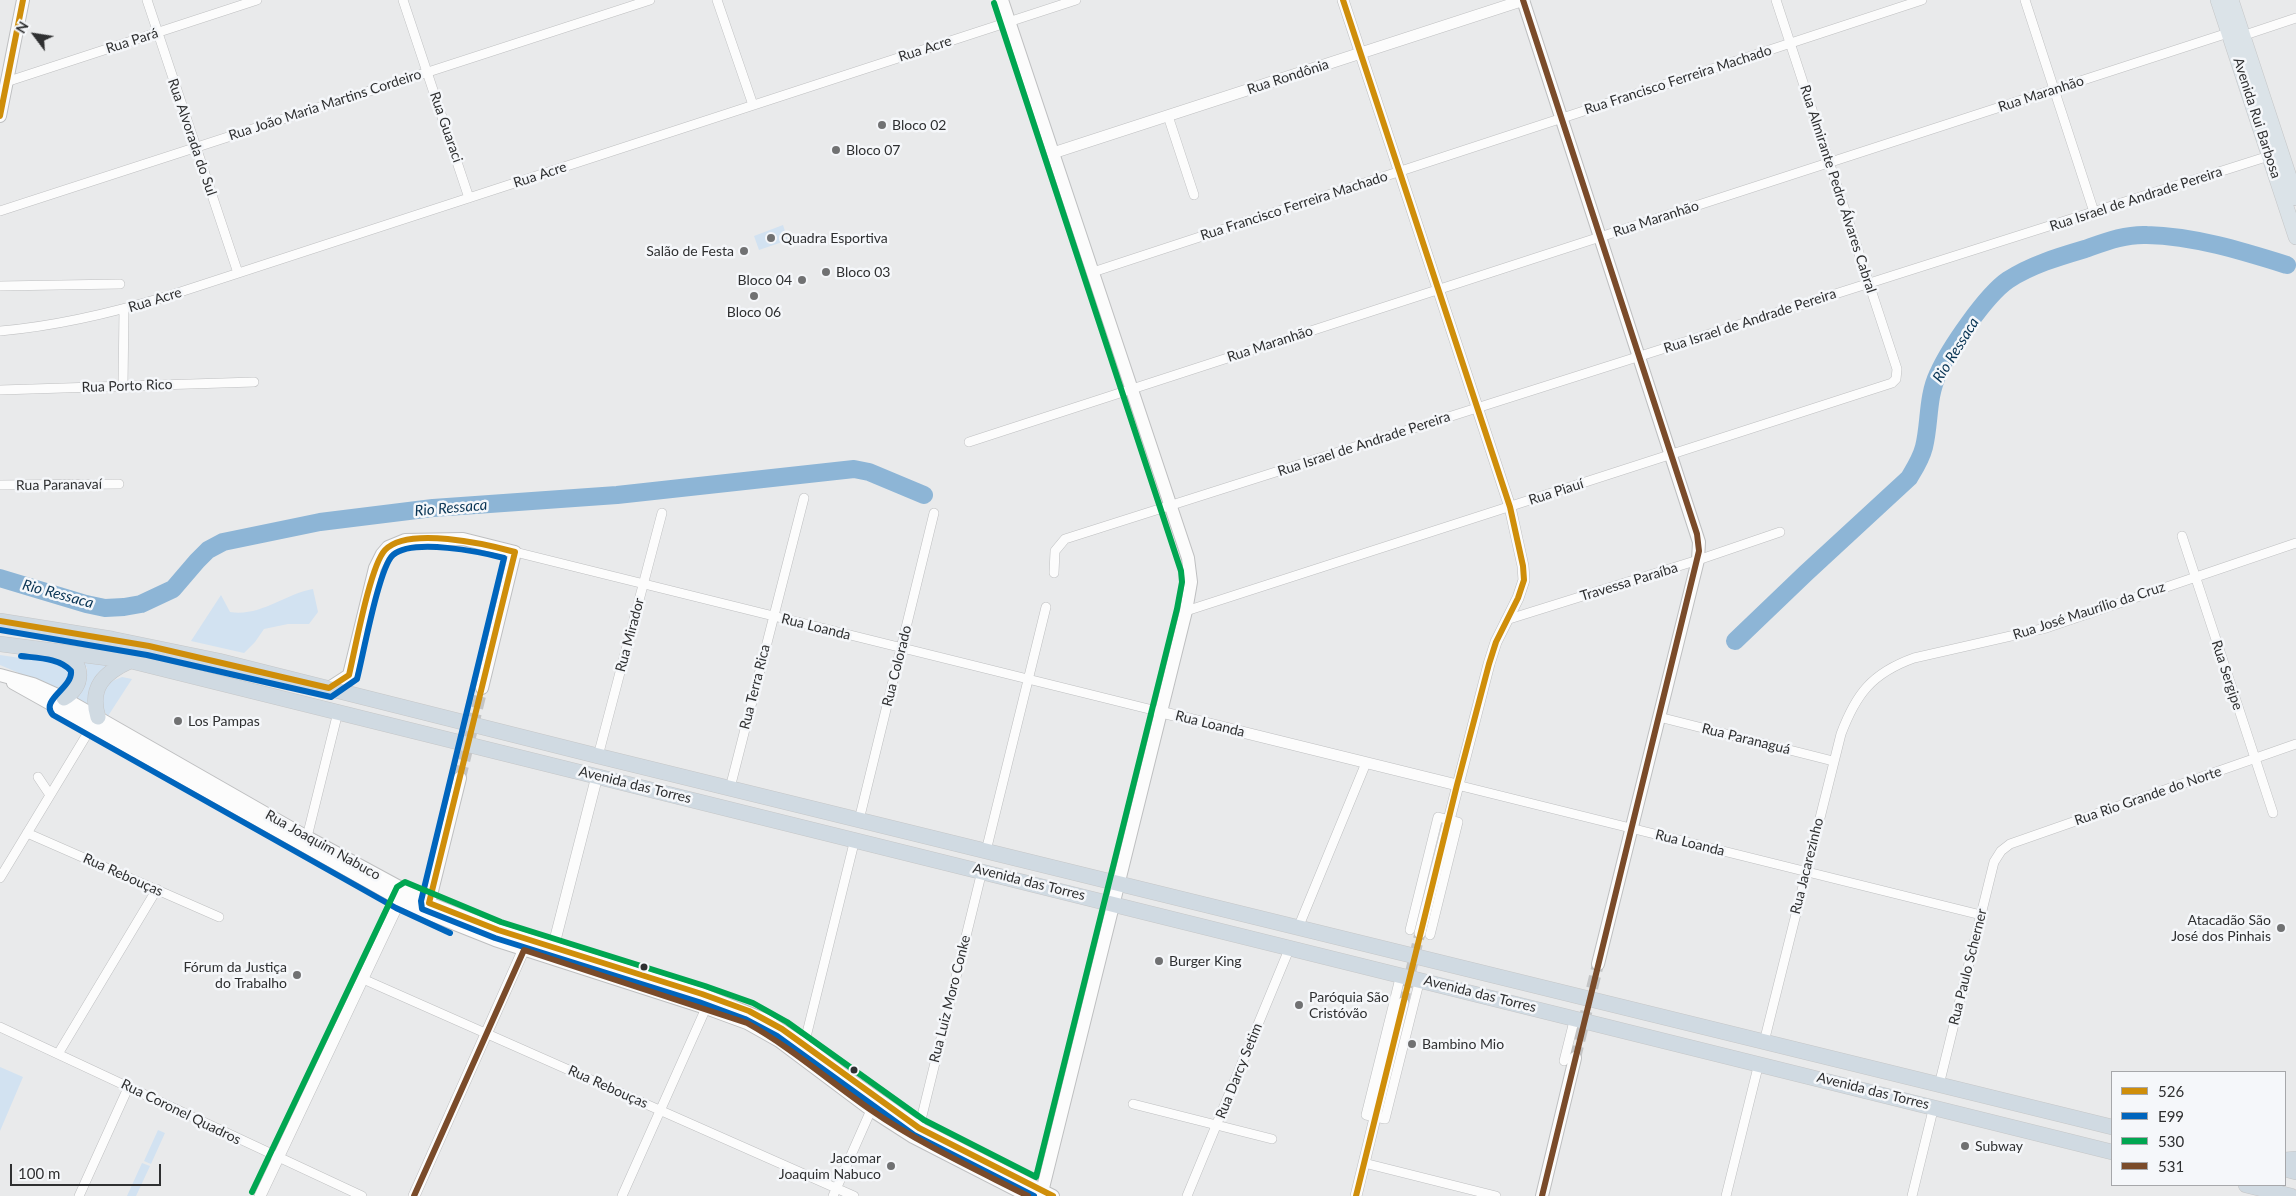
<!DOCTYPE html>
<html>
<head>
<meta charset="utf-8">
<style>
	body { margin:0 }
	#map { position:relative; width:2296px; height:1196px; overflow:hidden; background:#e9eaeb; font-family:Lato,sans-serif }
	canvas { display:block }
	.legend { position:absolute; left:2111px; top:1071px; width:175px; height:115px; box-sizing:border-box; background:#f5f7fa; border:1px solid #a6a7aa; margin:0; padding:6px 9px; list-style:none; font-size:15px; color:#2f3031 }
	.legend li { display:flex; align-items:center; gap:10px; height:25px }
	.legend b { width:25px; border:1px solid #a6a7aa }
	.north { position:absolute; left:10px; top:10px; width:50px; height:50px; -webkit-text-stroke:4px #f5f7fa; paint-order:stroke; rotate:301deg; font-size:14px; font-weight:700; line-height:20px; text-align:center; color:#2f3031 }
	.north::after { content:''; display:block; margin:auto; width:18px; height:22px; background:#2f3031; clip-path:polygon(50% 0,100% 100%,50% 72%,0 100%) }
	.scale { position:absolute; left:10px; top:1164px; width:151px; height:22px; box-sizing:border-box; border:2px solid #2f3031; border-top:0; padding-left:6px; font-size:15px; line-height:18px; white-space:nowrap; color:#2f3031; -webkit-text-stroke:4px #f5f7fa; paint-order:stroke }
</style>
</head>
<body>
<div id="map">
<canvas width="2296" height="1196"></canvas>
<ul class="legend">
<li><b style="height:6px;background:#cf8e0a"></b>526</li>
<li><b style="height:6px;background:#0065bd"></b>E99</li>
<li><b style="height:6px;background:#00a651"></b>530</li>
<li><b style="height:6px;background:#7a4b2a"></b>531</li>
</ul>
<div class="north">N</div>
<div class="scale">100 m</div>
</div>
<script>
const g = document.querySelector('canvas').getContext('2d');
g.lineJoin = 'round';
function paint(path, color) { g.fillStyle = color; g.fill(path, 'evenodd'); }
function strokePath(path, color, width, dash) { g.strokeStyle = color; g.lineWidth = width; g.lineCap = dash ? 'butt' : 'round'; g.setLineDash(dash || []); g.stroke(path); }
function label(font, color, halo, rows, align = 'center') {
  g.font = font + ' Lato,sans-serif'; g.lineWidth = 5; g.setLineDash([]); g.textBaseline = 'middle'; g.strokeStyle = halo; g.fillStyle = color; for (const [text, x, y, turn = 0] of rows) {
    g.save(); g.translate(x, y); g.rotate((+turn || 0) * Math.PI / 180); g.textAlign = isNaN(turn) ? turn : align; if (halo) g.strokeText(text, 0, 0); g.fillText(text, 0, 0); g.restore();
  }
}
paint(new Path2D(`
	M783,225L788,240L759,250L754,236Z
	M313,589L318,612L309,624H288L264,629L255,642L244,653L191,641L221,595L230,612C260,617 285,594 313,589Z
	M0,655L61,664L69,669L70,680L65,687L54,688L0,665Z
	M80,660L114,665L91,707L74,697C83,688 87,680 87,668Z
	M122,677L132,679L108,716L103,710L102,692L110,682Z
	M0,1067L23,1077L0,1131Z
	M158,1130L165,1133L151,1164L144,1161Z
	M142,1163L150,1166L136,1196H127Z`), '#d2e2f1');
strokePath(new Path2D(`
	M0,578L86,604L105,608L124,607L141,604L173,589L197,561L208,550L223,542L320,522L433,508L617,495L854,469L869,472L924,495
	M1735,641L1806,573L1909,478C1915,468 1921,459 1924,447C1930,423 1927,397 1938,374C1949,349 1986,295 2008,280C2031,265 2058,257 2085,249C2105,242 2125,234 2147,235C2194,236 2242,251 2287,265`), '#8db5d6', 18);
strokePath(new Path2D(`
	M1403,1003L1420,933`), '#c4c5c6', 11, [11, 5.5]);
strokePath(new Path2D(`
	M460,778L482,688
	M1575,1058L1598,964`), '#c4c5c6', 12, [12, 6]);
const minor = new Path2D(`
	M147,0L238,273
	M403,0L469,198
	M717,0L753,105
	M2025,0L2094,212
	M6,82L257,0
	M1168,116L1194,195
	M0,211L650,0
	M1093,272L1922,0
	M0,286L120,284
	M0,331C58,326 112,313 168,296L1076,0
	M123,386L124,309
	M0,390L254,382
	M969,442L2228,33L2242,36L2296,18
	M0,485L119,484
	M2182,536L2273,813
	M515,552L1161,712
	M1054,573L1055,551L1065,539L2269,156
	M1186,611L1892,383L1896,379L1897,369L1776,0
	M1506,620L1698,560L1780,532
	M1659,717L1833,761
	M598,756L662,513
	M38,777L50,795
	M1457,785L1981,915
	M730,788L804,498
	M859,820L934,513
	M27,833L219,917
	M307,837L338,712
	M986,851L1046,607
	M0,878L92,726
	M1298,928L1366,763
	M1410,930L1438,817L1458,822L1430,935
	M1401,974L1366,1115L1385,1119L1420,979
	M363,979L854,1196
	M0,1027L362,1196
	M1764,1042L1841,734C1856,694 1872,673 1914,658L2046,628L2296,543
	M804,1045L855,839
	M58,1054L157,889
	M1564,1061L1575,1017
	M1939,1085L1994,862L2001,851L2010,844L2296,744
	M1133,1104L1272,1139
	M919,1128L982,871
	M1364,1163L1496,1196
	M79,1196L128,1088
	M622,1196L706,1008
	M833,1196L871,1110
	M1187,1196L1290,947
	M1726,1196L1759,1063
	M1912,1196L1934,1106`);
const tertiary = new Path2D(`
	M1343,0L1510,507L1523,566L1524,580L1518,598L1496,642L1489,664L1420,933
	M1053,153L1524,0
	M1161,712L1457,785
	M553,948L597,776
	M260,1196L400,900
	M414,1196L527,942
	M1356,1196L1403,1003`);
const secondary = new Path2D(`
	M1002,0L1188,558L1191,582L1186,611L1041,1196
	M1523,0L1699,542L1698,560L1598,964
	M0,116L23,0
	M0,675L33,684L64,698L307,837L429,903L498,930L702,994L766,1020L804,1045L852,1081L919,1128L1053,1196
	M13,683L417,909L495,940L706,1008L747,1023L779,1041L871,1110L913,1137L1028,1196
	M329,688L349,675L375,568L382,554L388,547L405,540L463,539L515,552L482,688
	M429,903L460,778
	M1542,1196L1575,1058`);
const primary = new Path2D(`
	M2218,0L2296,237
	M2231,0L2296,198`);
const trunk = new Path2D(`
	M0,621L112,639L219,661L598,756L2112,1127
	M0,644L131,661L2112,1152
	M62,653C85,662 84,687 64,698
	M98,717C89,687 104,673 130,661
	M2285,1160L2296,1159
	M2285,1169L2296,1172
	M2246,1185L2291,1196`);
strokePath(minor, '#bebfc0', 10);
strokePath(tertiary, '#bebfc0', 12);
strokePath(secondary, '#bebfc0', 14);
strokePath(primary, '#c5c6c7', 16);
strokePath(trunk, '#c5c6c7', 16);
strokePath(minor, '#fcfcfc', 9);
strokePath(tertiary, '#fcfcfc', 11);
strokePath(secondary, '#fcfcfc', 12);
strokePath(primary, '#dbe3e8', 15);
strokePath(trunk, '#d0dae2', 15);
strokePath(new Path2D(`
	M1343,0L1510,507L1523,566L1524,580L1518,598L1496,642L1489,664L1457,785L1356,1196
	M0,116L23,0
	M0,621L149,646L329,688L349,675C355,650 370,566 385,550C408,526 486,544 515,552L429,903L498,930L702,994L749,1011L782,1029L919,1128L1053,1196`), '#cf8e0a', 6);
strokePath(new Path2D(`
	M0,630L147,655L331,697L357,679C363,656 379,567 393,555C413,538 481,552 504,558L421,901L422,909L495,938L699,1002L745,1019L777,1036L914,1135L1034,1196
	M21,656C37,658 60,658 71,671C73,688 39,700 53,715L396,908L450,933`), '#0065bd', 6);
strokePath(new Path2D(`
	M252,1192L397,887L405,882L501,922L705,986L753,1003L787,1022L924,1120L1036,1177L1177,609L1182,582L1181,571L994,3`), '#00a651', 6);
strokePath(new Path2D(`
	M1523,0L1697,534L1699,551L1542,1196
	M414,1196L524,950L747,1023C792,1048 829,1081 871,1110C920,1144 975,1169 1028,1196`), '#7a4b2a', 6);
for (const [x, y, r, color] of [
	[882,125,5,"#707172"],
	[836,150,5,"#707172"],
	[771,238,5,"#707172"],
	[744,251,5,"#707172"],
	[826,272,5,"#707172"],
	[802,280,5,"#707172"],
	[754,296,5,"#707172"],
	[178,721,5,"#707172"],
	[2281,928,5,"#707172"],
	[1159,961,5,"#707172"],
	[644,967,4.5,"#2f3031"],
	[297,975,5,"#707172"],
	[1299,1005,5,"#707172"],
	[1412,1044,5,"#707172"],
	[854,1070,4.5,"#2f3031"],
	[1965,1146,5,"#707172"],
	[891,1166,5,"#707172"]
]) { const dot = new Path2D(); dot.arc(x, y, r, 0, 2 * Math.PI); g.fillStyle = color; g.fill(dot); strokePath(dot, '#f5f7fa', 2); }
label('14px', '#2f3031', '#f5f7fa', [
	["Rua Pará",132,41,-18],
	["Rua Acre",925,49,-18],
	["Rua Rondônia",1288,77,-18],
	["Rua Francisco Ferreira Machado",1678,80,-18],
	["Rua Maranhão",2041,94,-18],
	["Rua João Maria Martins Cordeiro",325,105,-18],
	["Avenida Rui Barbosa",2257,118,72],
	["Rua Guaraci",446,127,71],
	["Rua Alvorada do Sul",192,137,71],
	["Rua Acre",540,175,-18],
	["Rua Almirante Pedro Álvares Cabral",1838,189,72],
	["Rua Israel de Andrade Pereira",2136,199,-18],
	["Rua Francisco Ferreira Machado",1294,206,-18],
	["Rua Maranhão",1656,219,-18],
	["Rua Acre",155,300,-17],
	["Rua Israel de Andrade Pereira",1750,321,-18],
	["Rua Maranhão",1270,344,-18],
	["Rua Porto Rico",127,386,-2],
	["Rua Israel de Andrade Pereira",1364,444,-18],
	["Rua Paranavaí",59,485,-1],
	["Rua Piauí",1556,492,-18],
	["Travessa Paraíba",1629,582,-17],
	["Rua José Maurílio da Cruz",2089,611,-18],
	["Rua Loanda",816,627,14],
	["Rua Mirador",630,635,-75],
	["Rua Colorado",897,666,-76],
	["Rua Sergipe",2227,675,72],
	["Rua Terra Rica",755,687,-76],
	["Rua Loanda",1210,724,14],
	["Rua Paranaguá",1746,739,14],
	["Avenida das Torres",635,785,14],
	["Rua Rio Grande do Norte",2148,796,-19],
	["Rua Loanda",1690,843,14],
	["Rua Joaquim Nabuco",323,845,29],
	["Rua Jacarezinho",1807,866,-76],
	["Rua Rebouças",123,875,24],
	["Avenida das Torres",1029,882,14],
	["Rua Paulo Scherner",1968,967,-76],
	["Avenida das Torres",1480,994,14],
	["Rua Luiz Moro Conke",950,999,-76],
	["Rua Darcy Setim",1239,1071,-68],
	["Rua Rebouças",608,1087,24],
	["Avenida das Torres",1873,1091,14],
	["Rua Coronel Quadros",181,1112,26]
]);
label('14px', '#2f3031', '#f5f7fa', [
	["Bloco 02",892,125],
	["Bloco 07",846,150],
	["Quadra Esportiva",781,238],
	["Salão de Festa",734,251,"right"],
	["Bloco 03",836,272],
	["Bloco 04",792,280,"right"],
	["Bloco 06",754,312,"center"],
	["Los Pampas",188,721],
	["Atacadão São",2271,920,"right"],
	["José dos Pinhais",2271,936,"right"],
	["Burger King",1169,961],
	["Fórum da Justiça",287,967,"right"],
	["do Trabalho",287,983,"right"],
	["Paróquia São",1309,997],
	["Cristóvão",1309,1013],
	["Bambino Mio",1422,1044],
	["Subway",1975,1146],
	["Jacomar",881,1158,"right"],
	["Joaquim Nabuco",881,1174,"right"]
], 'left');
label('italic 15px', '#073353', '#f5f7fa', [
	["Rio Ressaca",1956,350,-58],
	["Rio Ressaca",451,508,-5],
	["Rio Ressaca",58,594,15]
]);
</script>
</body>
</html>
